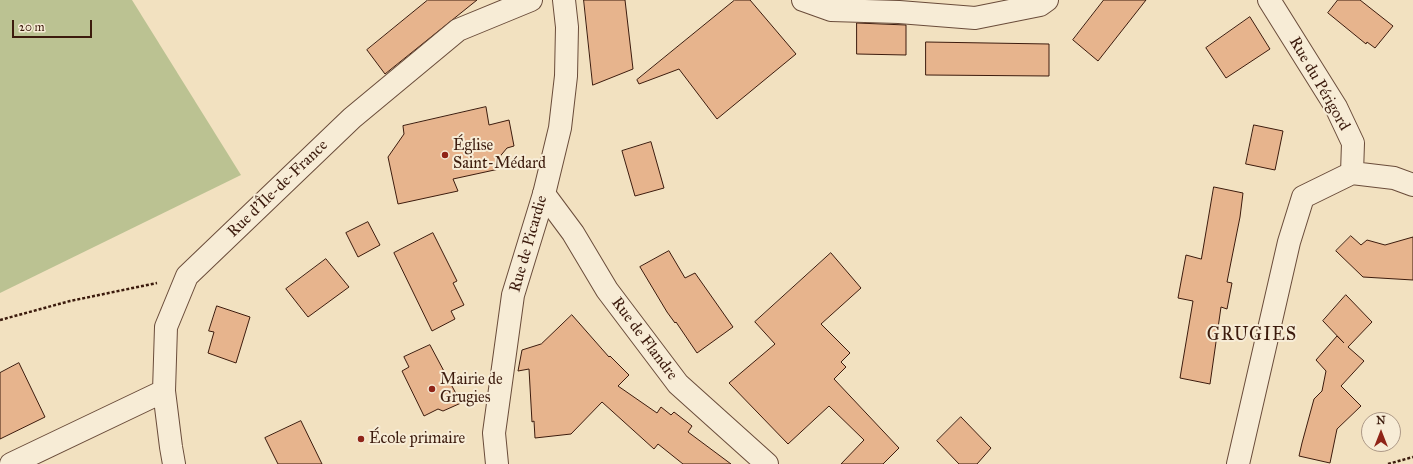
<!DOCTYPE html>
<html>
<head>
<meta charset="utf-8">
<style>
	body { margin:0 }
	#map { position:relative; width:1413px; height:464px; overflow:hidden; background:#f2e1c0; font-family:"IM FELL Great Primer",serif }
	canvas { display:block }
	.north { position:absolute; left:1361px; top:412px; width:40px; height:40px; box-sizing:border-box; background:#f7ecd6; border:1px solid #ac9886; border-radius:50%; rotate:0deg; font-size:11px; font-weight:700; line-height:16px; text-align:center; color:#3c1b0d }
	.north::after { content:''; display:block; margin:auto; width:14px; height:18px; background:#8f2418; clip-path:polygon(50% 0,100% 100%,50% 72%,0 100%) }
	.scale { position:absolute; left:12px; top:20px; width:80px; height:18px; box-sizing:border-box; border:2px solid #3c1b0d; border-top:0; padding-left:5px; font-size:12px; line-height:14px; white-space:nowrap; color:#3c1b0d; -webkit-text-stroke:3px #f7ecd6; paint-order:stroke }
</style>
</head>
<body>
<div id="map">
<canvas width="1413" height="464"></canvas>
<div class="north">N</div>
<div class="scale">20 m</div>
</div>
<script>
const g = document.querySelector('canvas').getContext('2d');
g.lineJoin = 'round';
function paint(path, color) { g.fillStyle = color; g.fill(path, 'evenodd'); }
function strokePath(path, color, width, dash) { g.strokeStyle = color; g.lineWidth = width; g.lineCap = dash ? 'butt' : 'round'; g.setLineDash(dash || []); g.stroke(path); }
function label(font, color, halo, rows, align = 'center') {
  g.font = font + ' "IM FELL Great Primer",serif'; g.lineWidth = 4; g.setLineDash([]); g.textBaseline = 'middle'; g.strokeStyle = halo; g.fillStyle = color; for (const [text, x, y, turn = 0] of rows) {
    g.save(); g.translate(x, y); g.rotate((+turn || 0) * Math.PI / 180); g.textAlign = isNaN(turn) ? turn : align; if (halo) g.strokeText(text, 0, 0); g.fillText(text, 0, 0); g.restore();
  }
}
paint(new Path2D(`
	M0,0H132L241,175L0,293Z`), '#bbc292');
const building = new Path2D(`
	M428,0H477L385,74L367,50Z
	M584,0H625L633,69L593,85Z
	M735,0H750L796,54L717,119L679,69L639,84L637,80Z
	M1104,0H1146L1098,61L1073,40Z
	M1338,0H1360L1393,26L1375,48L1367,42L1366,44L1328,13Z
	M1250,17L1270,49L1226,78L1206,48Z
	M857,23L906,25V55L857,54Z
	M926,42L1049,44V76L926,75Z
	M486,107L489,125L509,120L514,146L507,148L497,160L499,169L453,179L458,191L398,204L388,157L404,134L403,126Z
	M1254,125L1283,131L1275,170L1246,164Z
	M651,142L664,188L635,196L622,151Z
	M1214,187L1243,193L1240,217L1227,282L1232,283L1227,309L1221,307L1210,384L1180,378L1193,301L1178,298L1186,255L1201,259Z
	M368,222L380,245L358,257L346,233Z
	M433,233L457,281L453,283L464,305L451,311L455,319L432,331L394,253Z
	M1351,236L1361,245L1367,240L1385,245L1413,237V280L1363,277L1336,251Z
	M669,251L685,278L695,273L733,327L697,353L676,322L675,323L667,312L640,267Z
	M831,253L861,288L821,324L850,353L841,362L846,367L834,379L899,448L883,464H841L864,440L829,406L788,444L729,383L775,344L755,322Z
	M326,259L349,287L308,317L286,289Z
	M1346,295L1372,322L1348,347L1364,361L1341,386L1361,406L1337,429L1330,463L1299,456L1302,443L1314,399L1322,391L1326,371L1316,360L1337,336L1344,343L1323,321Z
	M217,306L250,317L236,363L208,353L214,332L209,331Z
	M572,315L609,357L610,356L629,375L618,386L657,413L661,407L671,415L674,412L692,426L688,432L731,464H683L658,444L654,449L602,402L571,434L535,438L534,421L532,422L529,369L518,371L522,350L541,344Z
	M430,345L461,403L443,411L438,409L424,416L402,371L409,367L404,357Z
	M19,363L45,417L0,439V373Z
	M961,417L991,448L977,464H959L937,441Z
	M301,421L322,464H278L265,438Z`);
paint(building, '#e7b48d');
strokePath(building, '#3c1b0d', 1);
const minor = new Path2D(`
	M803,0L831,10L899,12L975,18L1040,5L1047,0
	M1269,0L1336,107L1353,143L1352,173
	M1352,173L1394,178L1413,185
	M544,194L573,233L607,290L678,384L767,464
	M11,464L164,391
	M174,464L171,447L164,391L166,327L187,276L352,118L458,30L531,0
	M1238,464L1289,242L1303,197L1352,173`);
const tertiary = new Path2D(`
	M497,464L494,433L513,295L544,194L560,128L566,76L567,27L564,0`);
strokePath(minor, '#6a4c3a', 24);
strokePath(tertiary, '#6a4c3a', 24);
strokePath(new Path2D(`
	M0,320L70,301L157,283
	M1388,464L1413,457`), '#3c1b0d', 2.5, [3, 2]);
strokePath(minor, '#f7ecd6', 22);
strokePath(tertiary, '#f7ecd6', 22);
for (const [x, y, r, color] of [
	[445,155,4,"#8f2418"],
	[432,389,4,"#8f2418"],
	[361,439,4,"#8f2418"]
]) { const dot = new Path2D(); dot.arc(x, y, r, 0, 2 * Math.PI); g.fillStyle = color; g.fill(dot); strokePath(dot, '#f7ecd6', 1.5); }
label('16px', '#3c1b0d', '#f7ecd6', [
	["Rue du Périgord",1319,84,60],
	["Rue d'Île-de-France",278,189,-44],
	["Rue de Picardie",529,244,-74],
	["Rue de Flandre",644,339,53]
]);
label('16px', '#3c1b0d', '#f7ecd6', [
	["Église",453,146],
	["Saint-Médard",453,164],
	["Mairie de",440,380],
	["Grugies",440,398],
	["École primaire",369,439]
], 'left');
g.letterSpacing = '1px';
label('18px', '#3c1b0d', '#f7ecd6', [
	["GRUGIES",1252,336]
]);
g.letterSpacing = '0px';
</script>
</body>
</html>
